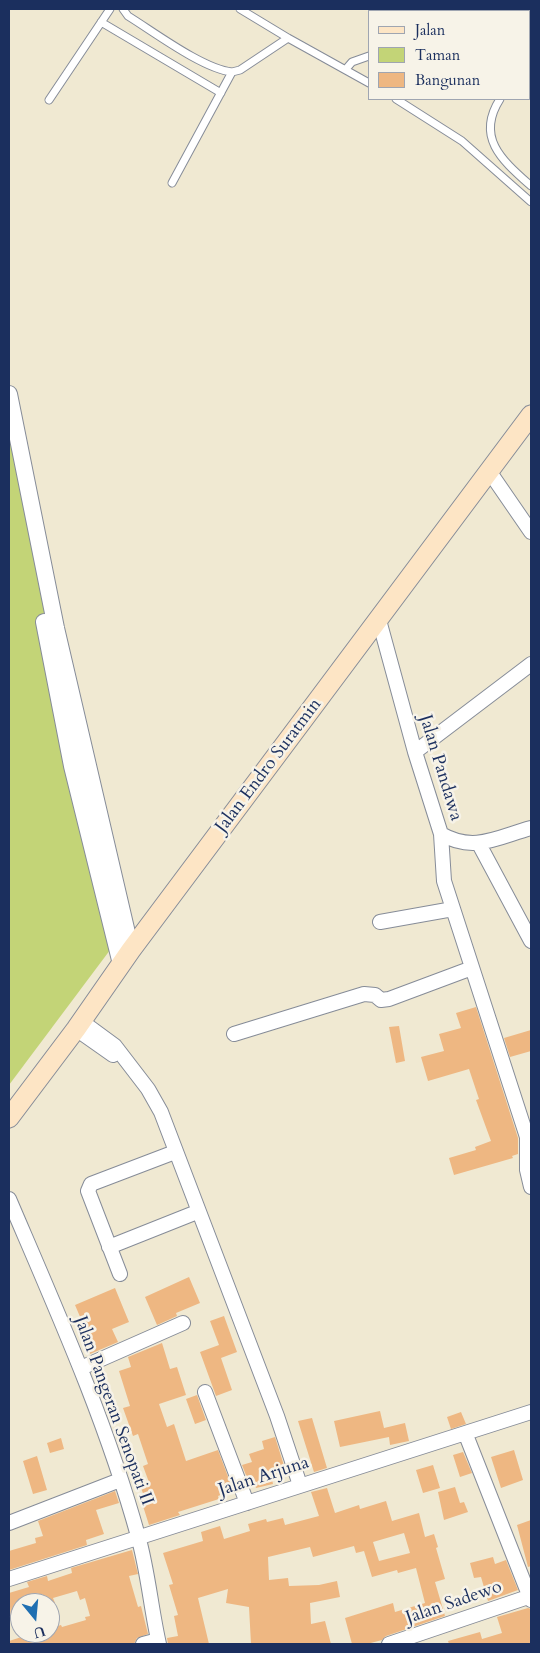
<!DOCTYPE html>
<html>
<head>
<meta charset="utf-8">
<style>
	body { margin:0 }
	#map { position:relative; width:540px; height:1653px; overflow:hidden; background:#f0e9d2; font-family:Cardo,serif }
	canvas { display:block }
	.frame { position:absolute; inset:0; border:10px solid #1b2f5e; pointer-events:none }
	.legend { position:absolute; left:368px; top:10px; width:162px; height:90px; box-sizing:border-box; background:#f7f3e8; border:1px solid #9fa5b1; margin:0; padding:6px 9px; list-style:none; font-size:15px; color:#1b2f5e }
	.legend li { display:flex; align-items:center; gap:10px; height:25px }
	.legend b { width:25px; border:1px solid #9fa5b1 }
	.north { position:absolute; left:10px; top:1593px; width:50px; height:50px; box-sizing:border-box; background:#f7f3e8; border:1px solid #9fa5b1; border-radius:50%; rotate:163deg; font-size:14px; font-weight:700; line-height:20px; text-align:center; color:#1b2f5e }
	.north::after { content:''; display:block; margin:auto; width:18px; height:22px; background:#1f6fb2; clip-path:polygon(50% 0,100% 100%,50% 72%,0 100%) }
</style>
</head>
<body>
<div id="map">
<canvas width="540" height="1653"></canvas>
<div class="frame"></div>
<ul class="legend">
<li><b style="height:6px;background:#fde5c5"></b>Jalan</li>
<li><b style="height:14px;background:#c3d477"></b>Taman</li>
<li><b style="height:14px;background:#eeb782"></b>Bangunan</li>
</ul>
<div class="north">U</div>
</div>
<script>
const g = document.querySelector('canvas').getContext('2d');
g.lineJoin = 'round';
function paint(path, color) { g.fillStyle = color; g.fill(path, 'evenodd'); }
function strokePath(path, color, width, dash) { g.strokeStyle = color; g.lineWidth = width; g.lineCap = dash ? 'butt' : 'round'; g.setLineDash(dash || []); g.stroke(path); }
function label(font, color, halo, rows, align = 'center') {
  g.font = font + ' Cardo,serif'; g.lineWidth = 5; g.setLineDash([]); g.textBaseline = 'middle'; g.strokeStyle = halo; g.fillStyle = color; for (const [text, x, y, turn = 0] of rows) {
    g.save(); g.translate(x, y); g.rotate((+turn || 0) * Math.PI / 180); g.textAlign = isNaN(turn) ? turn : align; if (halo) g.strokeText(text, 0, 0); g.fillText(text, 0, 0); g.restore();
  }
}
paint(new Path2D(`
	M9,416L122,934L9,1085Z`), '#c3d477');
paint(new Path2D(`
	M476,1007L518,1138V1154L512,1156L513,1158L454,1175L449,1158L476,1150L475,1147L491,1141L476,1100L479,1099L469,1069L428,1081L421,1057L444,1051L439,1034L461,1028L456,1013Z
	M399,1026L405,1061L396,1063L389,1027Z
	M531,1030V1051L510,1057L504,1038Z
	M189,1277L200,1303L176,1313L177,1316L157,1325L145,1297Z
	M115,1288L129,1322L112,1329L118,1342L90,1354L85,1342L90,1340L75,1305Z
	M224,1316L237,1352L221,1358L232,1390L216,1396L200,1352L219,1345L210,1321Z
	M162,1343L170,1369L177,1367L186,1395L159,1404L167,1427L174,1424L186,1461L218,1450L233,1490L218,1496L219,1499L178,1512L180,1515L149,1525L143,1506L147,1504L141,1488L150,1485L143,1466L148,1464L138,1434L133,1436L123,1408L130,1406L119,1371L131,1367L128,1357Z
	M197,1395L206,1420L195,1424L186,1399Z
	M380,1411L384,1428L405,1423L409,1441L390,1445L389,1437L340,1447L334,1421Z
	M461,1412L466,1424L451,1429L447,1417Z
	M312,1418L327,1468L314,1472L298,1421Z
	M275,1437L287,1475L272,1479L273,1484L256,1488L254,1481L249,1483L242,1465L252,1462L249,1454L264,1449L262,1441Z
	M61,1438L64,1449L50,1453L47,1443Z
	M514,1450L523,1480L501,1488L491,1457Z
	M463,1452L472,1473L460,1477L453,1455Z
	M37,1456L47,1490L33,1494L23,1461Z
	M433,1465L440,1488L423,1493L416,1470Z
	M455,1487L460,1503L464,1502L468,1512L444,1520L438,1492Z
	M327,1488L335,1513L359,1505L360,1509L386,1501L392,1521L419,1513L425,1537L434,1534L438,1547L436,1548L445,1579L435,1582L445,1616L386,1636L382,1640L367,1644H352L345,1618L393,1603L395,1612L425,1603L416,1568L398,1573L397,1570L372,1577L364,1551L356,1553L354,1546L313,1557L310,1547L268,1557L269,1580L288,1578L289,1586L319,1585L337,1581L340,1597L310,1603L311,1624L325,1621L331,1644H251L249,1607L226,1603L228,1589L198,1598L209,1644H168L167,1638L178,1636L174,1616L178,1615L169,1585L173,1584L163,1553L203,1541L201,1532L220,1526L224,1539L250,1531L248,1524L266,1519L267,1522L283,1518L285,1525L319,1516L311,1492ZM404,1533L410,1553L379,1561L373,1542Z
	M115,1491L119,1503L96,1510L104,1534L86,1540L87,1545L9,1570V1551L36,1543L35,1538L43,1536L38,1521Z
	M531,1520V1566L528,1567L517,1525Z
	M132,1550L138,1574L129,1576L138,1607L141,1606L148,1634L137,1638L134,1644H9V1641L34,1633H50V1628L61,1625L62,1627L86,1620L85,1617L90,1616L85,1598L80,1600L77,1591L53,1598L55,1603H20V1617L11,1620L9,1593L29,1587L27,1582L47,1576L48,1581L72,1573L71,1568Z
	M493,1557L495,1564L506,1560L518,1590L488,1601L481,1577L474,1578L470,1563Z
	M528,1608L531,1609V1644H449L448,1641L480,1632L482,1639L502,1633L497,1617Z`), '#eeb782');
const service = new Path2D(`
	M123,9L128,16C154,32 203,69 232,72
	M240,9L288,38L369,83
	M529,18L531,17
	M101,22L221,93
	M529,53L531,49
	M346,69L352,62L369,56
	M396,99L462,141L531,202
	M500,99C475,138 503,161 531,186
	M49,100L110,9
	M172,183L232,72L240,70L288,38`);
const minor = new Path2D(`
	M489,471L531,532
	M379,620L415,752L441,834C474,853 498,837 531,828
	M415,752L531,664
	M441,834L444,881L527,1137V1170L531,1187
	M479,844L531,941
	M380,922L453,909
	M81,1021L115,1046L148,1089L161,1112L277,1416L300,1485
	M76,1029L113,1055
	M234,1034L364,994L375,995L381,1000L389,999L472,968
	M9,1199C56,1309 106,1420 138,1536C148,1571 151,1609 159,1644
	M109,1247L197,1212
	M120,1274L88,1191L91,1184L175,1152
	M81,1368L183,1323
	M205,1392L247,1503
	M466,1435L531,1600
	M9,1523L120,1480
	M9,1579L531,1412
	M143,1644L158,1640
	M389,1644L531,1596`);
const tertiary = new Path2D(`
	M9,394L56,628L131,950
	M44,622L72,766L121,964`);
const secondary = new Path2D(`
	M9,1118L76,1029L131,950L531,415`);
strokePath(service, '#868c98', 9);
strokePath(minor, '#868c98', 16);
strokePath(tertiary, '#868c98', 18);
strokePath(secondary, '#868c98', 21);
strokePath(service, '#fff', 7);
strokePath(minor, '#fff', 14);
strokePath(tertiary, '#fff', 16);
strokePath(secondary, '#fde5c5', 19);
label('18px', '#1b2f5e', '#f7f3e8', [
	["Jalan Endro Suratmin",269,766,-53],
	["Jalan Pandawa",440,768,73],
	["Jalan Pangeran Senopati II",113,1411,70],
	["Jalan Arjuna",264,1477,-18],
	["Jalan Sadewo",454,1603,-19]
]);
</script>
</body>
</html>
